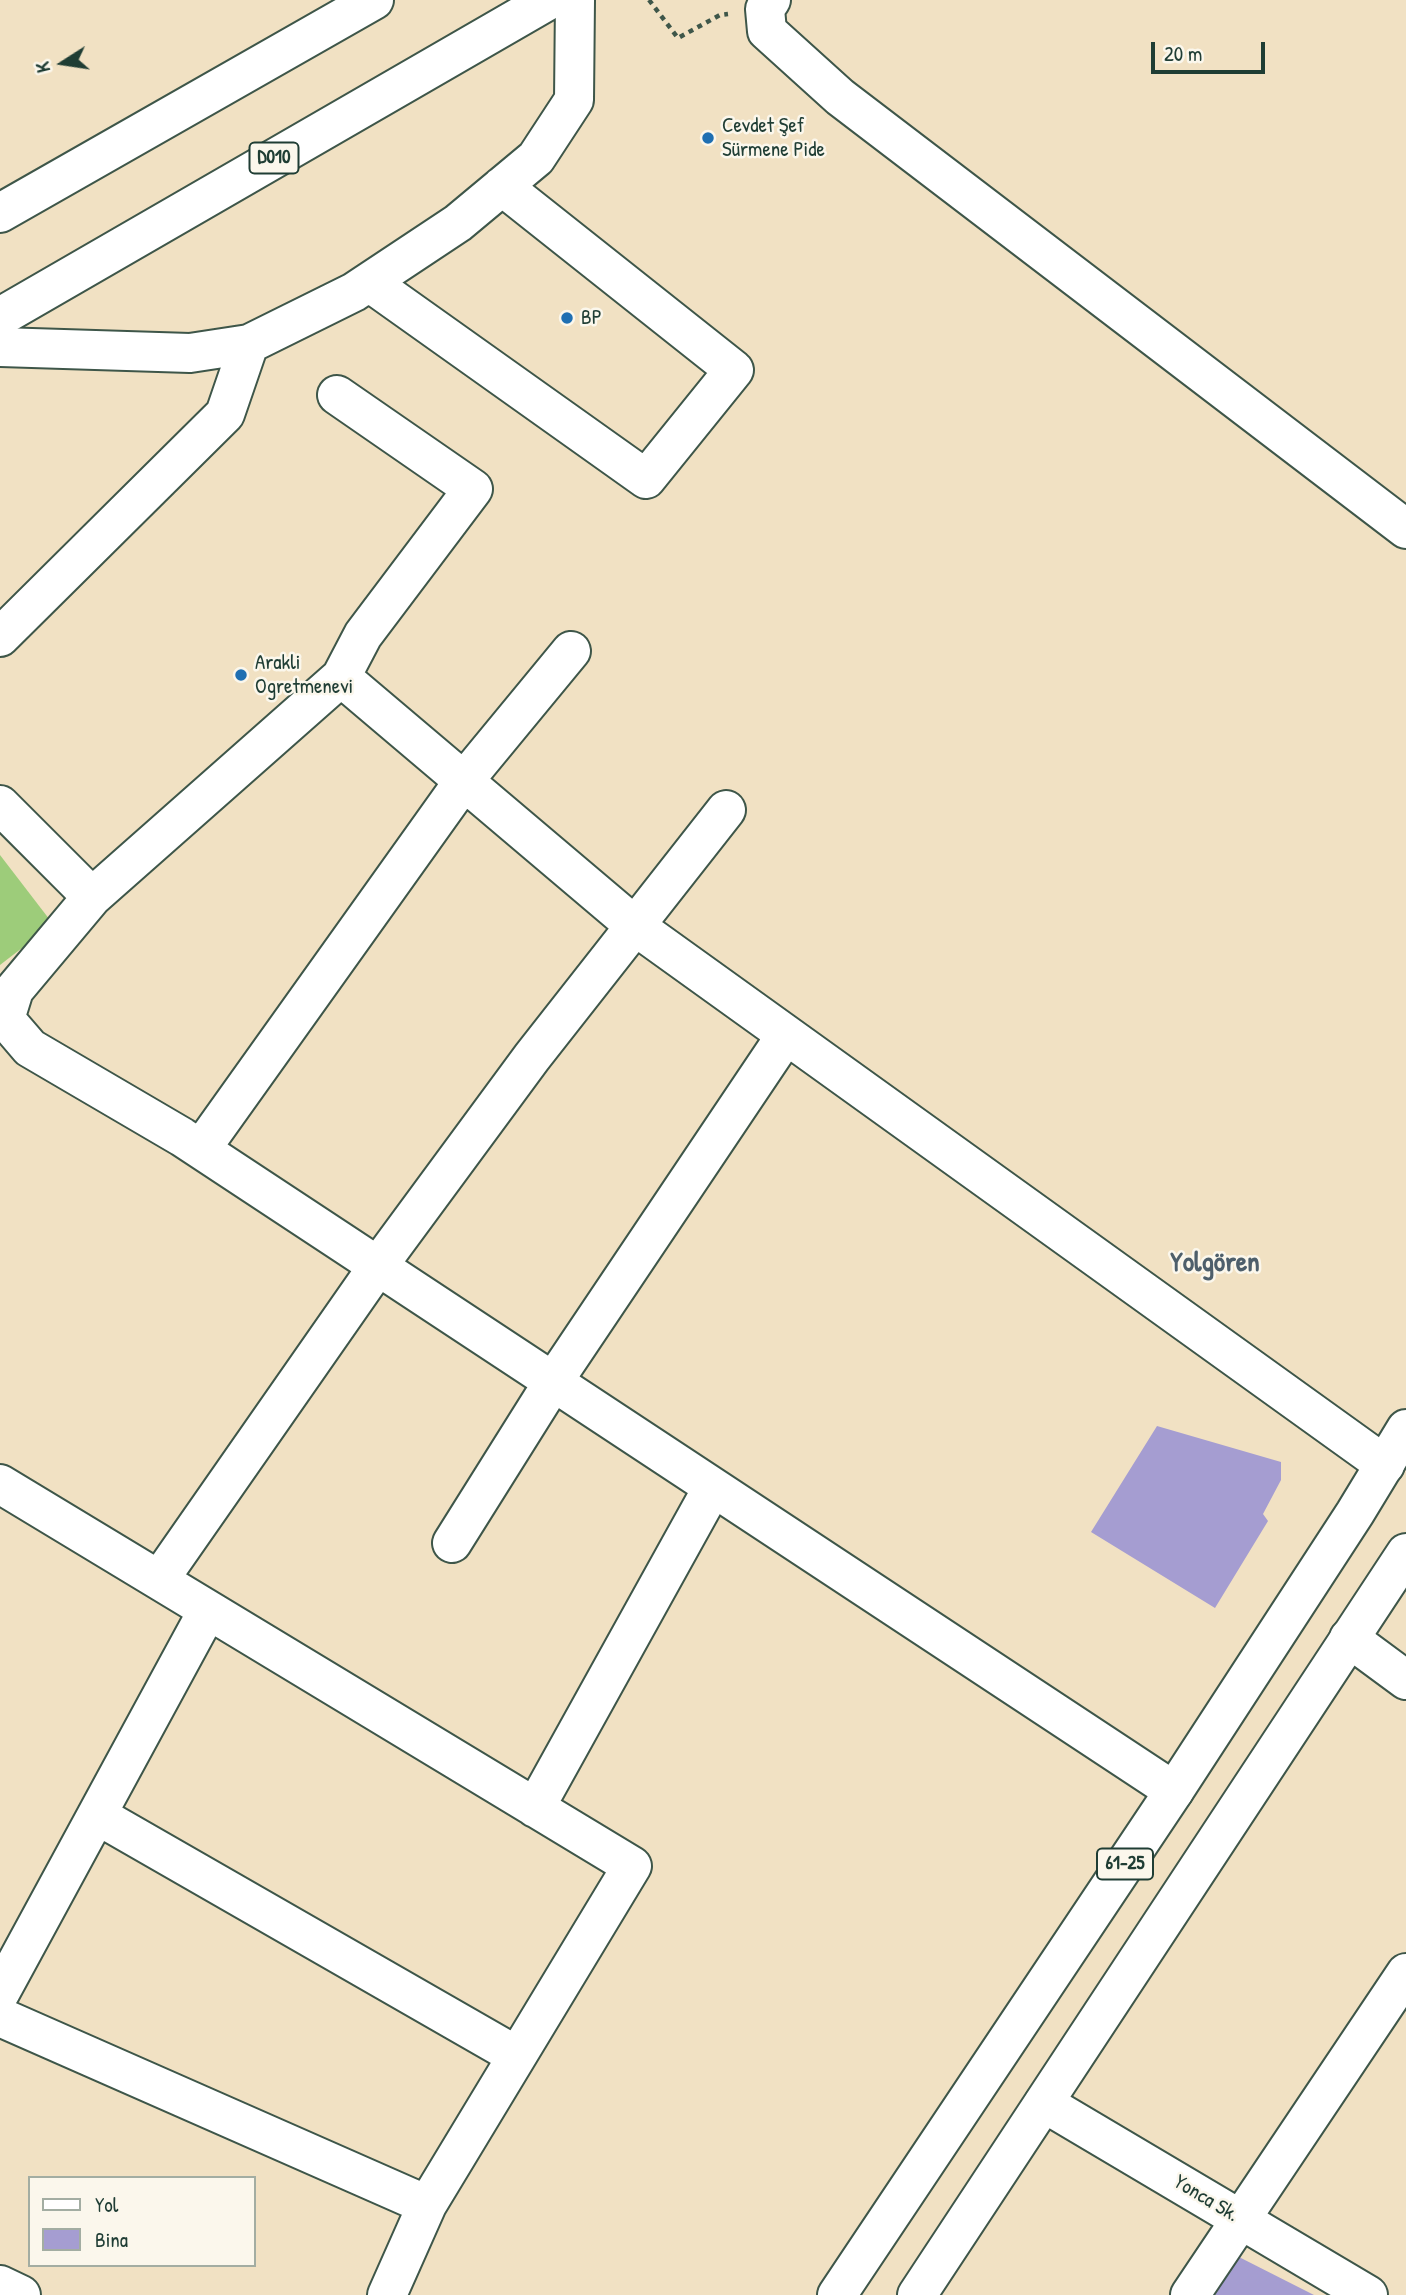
<!DOCTYPE html>
<html>
<head>
<meta charset="utf-8">
<style>
	body { margin:0 }
	#map { position:relative; width:1406px; height:2295px; overflow:hidden; background:#f1e1c3; font-family:"Patrick Hand",sans-serif }
	canvas { display:block }
	.legend { position:absolute; left:28px; top:2176px; width:228px; height:91px; box-sizing:border-box; background:#fbf7ec; border:2px solid #a3ada2; margin:0; padding:9px 12px; list-style:none; font-size:21px; color:#1f3d34 }
	.legend li { display:flex; align-items:center; gap:14px; height:35px }
	.legend b { width:35px; border:2px solid #a3ada2 }
	.north { position:absolute; left:28px; top:28px; width:70px; height:70px; -webkit-text-stroke:5px #fbf7ec; paint-order:stroke; rotate:258deg; font-size:19px; font-weight:700; line-height:28px; text-align:center; color:#1f3d34 }
	.north::after { content:''; display:block; margin:auto; width:24px; height:32px; background:#1f3d34; clip-path:polygon(50% 0,100% 100%,50% 72%,0 100%) }
	.scale { position:absolute; left:1151px; top:42px; width:114px; height:32px; box-sizing:border-box; border:4px solid #1f3d34; border-top:0; padding-left:9px; font-size:21px; line-height:24px; white-space:nowrap; color:#1f3d34; -webkit-text-stroke:5px #fbf7ec; paint-order:stroke }
</style>
</head>
<body>
<div id="map">
<canvas width="1406" height="2295"></canvas>
<ul class="legend">
<li><b style="height:9px;background:#fff"></b>Yol</li>
<li><b style="height:19px;background:#a59dd1"></b>Bina</li>
</ul>
<div class="north">K</div>
<div class="scale">20 m</div>
</div>
<script>
const g = document.querySelector('canvas').getContext('2d');
g.lineJoin = 'round';
function paint(path, color) { g.fillStyle = color; g.fill(path, 'evenodd'); }
function strokePath(path, color, width, dash) { g.strokeStyle = color; g.lineWidth = width; g.lineCap = dash ? 'butt' : 'round'; g.setLineDash(dash || []); g.stroke(path); }
function label(font, color, halo, rows, align = 'center') {
  g.font = font + ' "Patrick Hand",sans-serif'; g.lineWidth = 5; g.setLineDash([]); g.textBaseline = 'middle'; g.strokeStyle = halo; g.fillStyle = color; for (const [text, x, y, turn = 0] of rows) {
    g.save(); g.translate(x, y); g.rotate((+turn || 0) * Math.PI / 180); g.textAlign = isNaN(turn) ? turn : align; if (halo) g.strokeText(text, 0, 0); g.fillText(text, 0, 0); g.restore();
  }
}
paint(new Path2D(`
	M0,855L53,924L0,965Z`), '#9dcc7a');
paint(new Path2D(`
	M1157,1426L1281,1462V1480L1263,1514L1268,1521L1215,1608L1091,1532Z
	M1235,2255L1314,2295H1215Z`), '#a59dd1');
const minor = new Path2D(`
	M771,0L765,9L767,31L840,97L1406,529
	M369,282L646,479L734,370L502,186
	M0,347L190,353L249,344L354,292L458,223L536,158L574,100L575,0
	M337,395L473,489L363,635L341,677L92,897L14,990L5,1019L30,1048L182,1137L1174,1791
	M0,637L225,414L249,344
	M341,677L635,926L1385,1465
	M0,805L92,897
	M201,1149L463,782L571,651
	M0,1484L632,1866L427,2205L0,2017
	M452,1543L553,1382L786,1035
	M159,1580L378,1266L532,1057L726,810
	M1349,1638L1406,1680
	M535,1808L713,1487
	M97,1815L517,2056
	M0,1993L208,1610
	M1044,2103L1368,2295
	M0,2285L21,2295
	M387,2295L427,2205
	M1190,2295L1406,1973`);
const major = new Path2D(`
	M837,2295L1174,1791L1355,1513L1406,1429
	M917,2295L1406,1553`);
const highway = new Path2D(`
	M0,213L374,0
	M0,317L549,0`);
strokePath(minor, '#3e5649', 42);
strokePath(major, '#3e5649', 42);
strokePath(highway, '#3e5649', 42);
strokePath(new Path2D(`
	M649,0L678,38L720,15L728,14`), '#3e5649', 4.5, [5, 5]);
strokePath(minor, '#fff', 38);
strokePath(major, '#fff', 38);
strokePath(highway, '#fff', 38);
for (const [x, y, r, color] of [
	[708,138,7,"#1f6fb2"],
	[567,318,7,"#1f6fb2"],
	[241,675,7,"#1f6fb2"]
]) { const dot = new Path2D(); dot.arc(x, y, r, 0, 2 * Math.PI); g.fillStyle = color; g.fill(dot); strokePath(dot, '#fbf7ec', 2.5); }
for (const [x, y, w] of [
	[274,158,49],
	[1125,1864,56]
]) { const box = new Path2D(); box.roundRect(x - w / 2, y - 15.5, w, 31, 5); g.fillStyle = '#fbf7ec'; g.fill(box); strokePath(box, '#1f3d34', 2); }
label('bold 19px', '#1f3d34', null, [
	["D010",274,158],
	["61-25",1125,1864]
]);
label('21px', '#1f3d34', '#fbf7ec', [
	["Cevdet Şef",722,126],
	["Sürmene Pide",722,150],
	["BP",581,318],
	["Arakli",255,663],
	["Ogretmenevi",255,687]
], 'left');
label('21px', '#1f3d34', '#fbf7ec', [
	["Yonca Sk.",1206,2199,31]
]);
label('bold 28px', '#4e5f6b', '#fbf7ec', [
	["Yolgören",1215,1264]
]);
</script>
</body>
</html>
